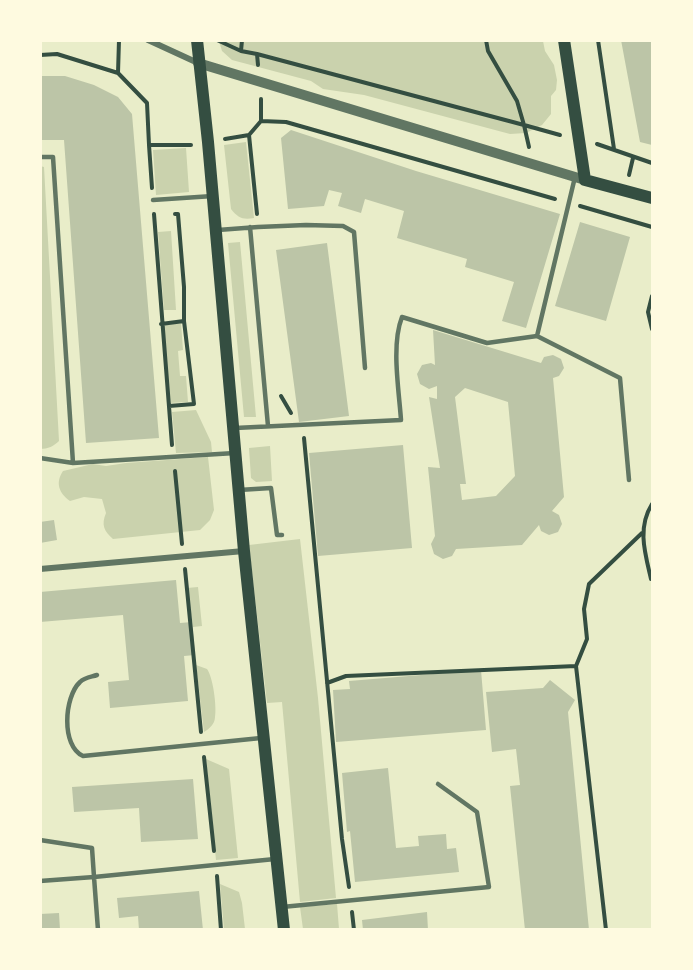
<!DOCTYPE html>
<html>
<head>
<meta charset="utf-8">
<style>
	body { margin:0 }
	#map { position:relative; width:693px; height:970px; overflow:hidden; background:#e9edc9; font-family:"DejaVu Sans",sans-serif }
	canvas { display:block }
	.frame { position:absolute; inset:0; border:42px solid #fefae0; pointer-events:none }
</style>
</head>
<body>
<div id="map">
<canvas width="693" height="970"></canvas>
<div class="frame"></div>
</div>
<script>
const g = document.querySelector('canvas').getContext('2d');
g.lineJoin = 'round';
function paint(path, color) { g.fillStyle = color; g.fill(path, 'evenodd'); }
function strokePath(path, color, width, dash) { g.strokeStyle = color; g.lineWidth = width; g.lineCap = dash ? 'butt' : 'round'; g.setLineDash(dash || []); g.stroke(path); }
paint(new Path2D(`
	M219,41H543L545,51L554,65L557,80L556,90L551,96V114L542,125L526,133L510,134L364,95L323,89L311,81L232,60L222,51Z
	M246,142L254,218C243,220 238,218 231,209L224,145Z
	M186,148L189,192L156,195L153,150Z
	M40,166L44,167L59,441C54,446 48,449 40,449Z
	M171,231L176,310H164L158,232Z
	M240,242L256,417H244L228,243Z
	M181,323L183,350L178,351L180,376H186L188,402L170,403L163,325Z
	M196,410L211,442L212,452L176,453L172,412Z
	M270,446L272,481L256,482L251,478L249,448Z
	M208,457L214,510L210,520L200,530L113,539C104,531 101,525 106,513L102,499L84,497L70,501C59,493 55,483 63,471L93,464L106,466L126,463Z
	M300,539L318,698L336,898L300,902L282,702L267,703L249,545Z
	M198,587L202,626L193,627L187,588Z
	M196,665L207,669C213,677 217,707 215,717C215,724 209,729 204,732Z
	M206,759L229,769L238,858L216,860Z
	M220,884L239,892L242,903L245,929H224Z
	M337,904L339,929H303L300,907Z`), '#cad2ad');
paint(new Path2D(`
	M621,40H652V145L640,142Z
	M40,76H65L94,85L118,97L132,114L159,438L86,443L64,140H40Z
	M291,130L416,171L560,214L526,328L502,321L514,282L465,267L467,259L397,238L404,211L365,199L361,213L338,206L342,193L329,190L324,206L288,209L281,138Z
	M580,222L630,237L606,321L555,306Z
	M327,243L349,416L299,422L276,250Z
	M433,330L541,363L544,357L553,355L561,359L564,368L559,376L553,378L564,497L552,511L559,515L562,524L558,532L549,535L541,531L539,525L522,545L456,549L452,556L443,559L434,554L431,544L435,536L428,467L440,468L429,397L437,399V386L429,389L420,384L417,374L422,365L431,363L435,365ZM465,388L508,402L515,476L496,496L462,500L460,484H466L455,397Z
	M403,445L412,548L318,556L309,453Z
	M54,520L57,540L40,543V522Z
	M176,580L180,623L192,622L195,655L184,656L188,701L110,708L108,682L129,680L123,615L40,622V592Z
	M481,670L486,730L336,742L333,690L350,689L349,681Z
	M550,680L575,700L568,712L589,930H525L510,786L520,785L516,749L492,752L486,692L543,688Z
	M388,768L396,848L419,846L418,836L446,834L447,849L456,848L459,872L355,882L350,831L347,832L342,773Z
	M193,779L198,839L141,842L139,808L74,812L72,787Z
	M199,891L203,930H139L138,916L119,918L117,898Z
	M427,912L428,930H363L362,920Z
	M59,913L60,930H40V914Z`), '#bcc5a7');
strokePath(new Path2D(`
	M217,40L241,51L257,54L258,65
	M486,40L488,51L517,101L524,125
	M598,40L614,149
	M241,51L242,40
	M257,54L524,125
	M40,55L57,54L118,73L147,103L149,145H191
	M118,73L119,40
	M261,121L286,122L555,199
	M249,135L257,214
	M225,139L249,135L261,121V99
	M597,144L652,163
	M149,145L152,188
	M529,147L524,125L560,135
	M629,175L633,158
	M580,206L652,227
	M154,214L172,445
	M175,214H178L184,287V321
	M652,296L648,312L652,329
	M161,324L184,321L194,404L169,406
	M281,396L291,413
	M304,438L342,839L349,887
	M175,471L182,544
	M185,569L201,732
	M651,579C645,553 637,528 652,504
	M576,666L587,639L584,609L589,584L642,533
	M327,683L346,676L576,666L606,930
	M204,757L214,851
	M217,876L221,930
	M352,912L354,930`), '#344e41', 4);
strokePath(new Path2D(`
	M40,157H53L73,463
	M575,177L537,336L620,378L629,480
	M153,200L213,196
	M250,227L268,426
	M218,230L258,227L306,225L343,226L354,232L365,368
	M235,428L401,420C399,390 391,345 402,317L487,343L537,336
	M40,458L73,463L235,453
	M239,490L271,488L277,535H282
	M97,675C91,677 85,677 80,682C64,697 61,746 83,756L261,738
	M40,840L92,848L94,877L40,881
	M282,907L489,887L477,812L438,784
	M98,930L94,877L275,859`), '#617663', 4.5);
strokePath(new Path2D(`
	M148,40L198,63
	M40,569L244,551`), '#617663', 6);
strokePath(new Path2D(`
	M198,63L585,180`), '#617663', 10);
strokePath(new Path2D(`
	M197,40L208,142L244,551L284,930
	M564,40L585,180L652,198`), '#344e41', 12);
</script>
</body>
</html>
